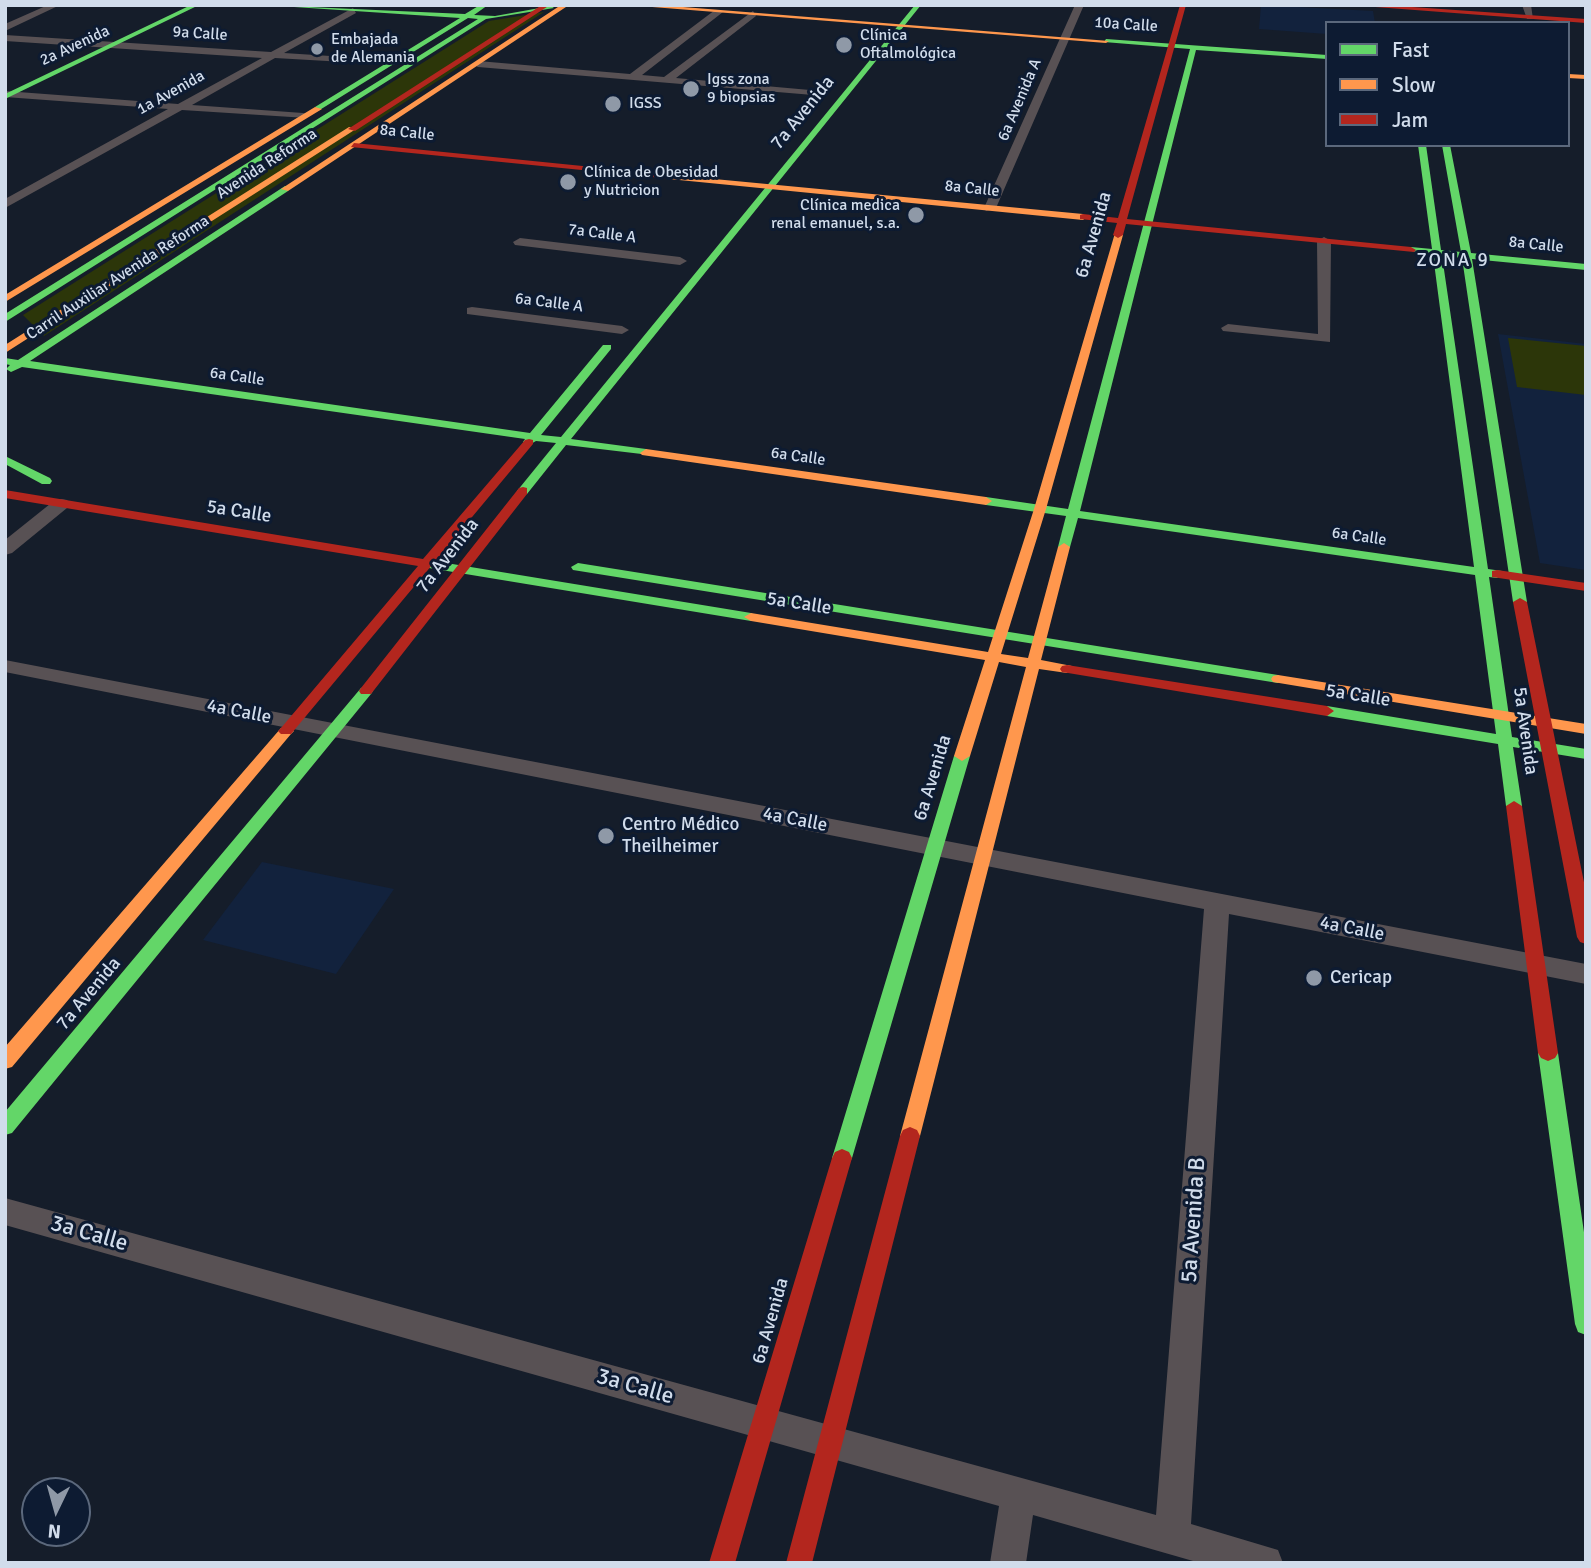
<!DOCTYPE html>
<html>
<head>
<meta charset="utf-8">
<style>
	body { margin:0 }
	#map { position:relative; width:1591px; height:1568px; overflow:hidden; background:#151d2a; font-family:Signika,sans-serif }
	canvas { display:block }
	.frame { position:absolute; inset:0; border:7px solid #d1dceb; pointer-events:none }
	.legend { position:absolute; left:1325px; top:21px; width:245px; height:126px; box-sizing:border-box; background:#0d1b32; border:2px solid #5b687c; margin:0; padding:9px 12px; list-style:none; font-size:21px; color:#d1dceb }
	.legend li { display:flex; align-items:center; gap:14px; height:35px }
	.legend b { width:35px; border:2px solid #5b687c }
	.north { position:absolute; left:21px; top:1477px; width:70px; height:70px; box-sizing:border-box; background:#0d1b32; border:2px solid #5b687c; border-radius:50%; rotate:185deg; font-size:19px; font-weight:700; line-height:28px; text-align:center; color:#d1dceb }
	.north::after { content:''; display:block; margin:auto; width:24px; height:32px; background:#8f99a7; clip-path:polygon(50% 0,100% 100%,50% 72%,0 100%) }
</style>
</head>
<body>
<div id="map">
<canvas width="1591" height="1568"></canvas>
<div class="frame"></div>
<ul class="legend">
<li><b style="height:9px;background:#63d668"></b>Fast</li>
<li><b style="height:9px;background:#ff974d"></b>Slow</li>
<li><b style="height:9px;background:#b3261e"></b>Jam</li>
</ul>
<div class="north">N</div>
</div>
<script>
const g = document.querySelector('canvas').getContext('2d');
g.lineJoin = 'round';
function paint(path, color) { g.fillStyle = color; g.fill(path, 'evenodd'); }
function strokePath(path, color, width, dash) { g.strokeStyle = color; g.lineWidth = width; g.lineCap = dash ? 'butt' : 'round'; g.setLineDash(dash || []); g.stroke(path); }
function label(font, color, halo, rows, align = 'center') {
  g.font = font + ' Signika,sans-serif'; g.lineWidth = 6; g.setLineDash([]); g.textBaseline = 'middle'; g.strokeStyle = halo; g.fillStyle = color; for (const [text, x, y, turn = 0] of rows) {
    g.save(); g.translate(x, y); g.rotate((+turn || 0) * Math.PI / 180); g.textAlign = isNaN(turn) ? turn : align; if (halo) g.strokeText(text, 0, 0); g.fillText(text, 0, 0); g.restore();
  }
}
paint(new Path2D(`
	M1261,5L1373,11L1375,23H1327V34L1259,29Z
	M1498,334L1586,344V570L1540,563Z
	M262,862L394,889L336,974L203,940Z`), '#12223d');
paint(new Path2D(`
	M544,12L44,336L23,315L489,21Z
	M1508,338L1586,346V395L1517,387Z`), '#2c3609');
paint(new Path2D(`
	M48,5H60L5,31V24Z
	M1075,5H1084L996,208L986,211L984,208Z
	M1522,5H1531L1533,19H1527Z
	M353,8L356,13L284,53L392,60L396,65L275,58L192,105L303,113L307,114V118L182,110L5,208V199L168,109L5,97V91L178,104L262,58L5,41V35L271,52Z
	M715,10L723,12L642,75L664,77L753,11L756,16L676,78L821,91L825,92V96L478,67L473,64L478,61L630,74Z
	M1324,237L1331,241L1330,342L1223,331L1221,328L1228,324L1318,334L1317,241Z
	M520,238L680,257L687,261L680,265L515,245L513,242Z
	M472,307L622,326L629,330L622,334L467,314V308Z
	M61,499L67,500L70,504L67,508L12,553L5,555V540L55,500Z
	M5,660L1586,964V984L1229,914L1191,1524L1278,1550L1283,1563H1200L1033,1515L1026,1563H990L999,1506L5,1225V1198L1156,1515L1204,909L5,672Z`), '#585154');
paint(new Path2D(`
	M191,5H199L5,99V94Z
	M264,5L465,14L480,5H488L474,15L495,16L551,6L554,8L486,19L5,322V314L478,19L468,18L318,111L315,107L460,18Z
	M915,5H921L571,439L646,449L652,453L650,455L566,445L527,494L523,495L517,491L556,443L536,441L529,445L523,442L525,439L22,367L11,372L6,369L10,365L5,364V358L18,360L285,186L288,187V191L30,361L530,433L603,345H611V349L541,435L561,437Z
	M1106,39L1327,55V59L1196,50L1080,511L1474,567L1433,255L1406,250L1411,247L1432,249L1418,145H1426L1441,250L1461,252L1442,145H1450L1471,253L1586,264V270L1472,259L1527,602L1520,606L1513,602L1462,258L1442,256L1488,569L1502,571L1504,574L1497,578L1489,577L1512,737L1586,749V759L1513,747L1522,806L1520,810L1514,811L1506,806L1498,744L1327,716L1320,711L1327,706L1496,734L1475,575L1078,518L1070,547L1064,551L1058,547L1066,516L986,505L980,501L986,497L1068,509L1190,49L1104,42Z
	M5,456L50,478L52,481L50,484H42L5,464Z
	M428,560L751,613L758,617L751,621L423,567V561Z
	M578,563L1278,675L1285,679L1278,683L573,570L571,567Z
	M366,686L373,691L371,694L12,1133L5,1135V1112L361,688Z
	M962,751L970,756L852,1158L849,1164L842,1167L835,1164L832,1158L954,756Z
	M1548,1045L1555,1048L1558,1053L1586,1246V1335L1578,1332L1575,1324L1538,1053L1541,1048Z`), '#63d668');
paint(new Path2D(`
	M561,5H569L288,191L281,189Z
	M627,5H658L1109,41L1106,43Z
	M1568,74L1586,75V79L1568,78Z
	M315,107L322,109L5,302V295Z
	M349,127L356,129L5,353V345Z
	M672,175L1083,214L1087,217L1083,220L669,179L668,177Z
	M1115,233L1123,235L1046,509L1001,654L1028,658L1058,547L1064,543L1070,547L1041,660L1072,666L1074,669L1067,673L1039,669L920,1136L917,1142L910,1145L903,1142L900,1136L1026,667L999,662L970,756L962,761L954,756L985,660L751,621L744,617L751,613L988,652L1034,509Z
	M646,449L986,497L992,501L986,505L642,455L640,453Z
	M1278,675L1586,724V734L1273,682L1271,679L1273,676Z
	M286,726L291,728L294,731L291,734L12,1067L5,1069V1047L281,728Z`), '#ff974d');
paint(new Path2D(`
	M542,5H550L355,131L348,129Z
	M1180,5H1186L1127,219L1411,247L1416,250L1414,252L1126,224L1123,235L1118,238L1113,235L1117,223L1080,219V215L1083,214L1118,218Z
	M1349,5H1383L1586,19V23Z
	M354,143L672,175L676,177L672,179L351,147Z
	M529,439L533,440V444L291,734H281L278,731L281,728L418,566L5,498V490L423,559L525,440Z
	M523,487L527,488V494L371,694H361L359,691L361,688L519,488Z
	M1497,570L1586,583V591L1492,577V571Z
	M1520,598L1527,602L1586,892V944L1580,942L1577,937L1513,602Z
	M1067,665L1327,706L1334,711L1327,716L1062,672L1060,669L1062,666Z
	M1514,801L1522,806L1558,1053L1555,1058L1548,1061L1541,1058L1538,1053L1506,806Z
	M910,1127L917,1130L920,1136L812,1563H786L900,1136L903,1130Z
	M842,1149L849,1152L852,1158L735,1563H709L832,1158L835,1152Z`), '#b3261e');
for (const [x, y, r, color] of [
	[844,45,9,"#8f99a7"],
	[317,49,7,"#8f99a7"],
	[691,89,9,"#8f99a7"],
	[613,104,9,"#8f99a7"],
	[568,182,9,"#8f99a7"],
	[916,215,9,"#8f99a7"],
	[606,836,9,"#8f99a7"],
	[1314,978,9,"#8f99a7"]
]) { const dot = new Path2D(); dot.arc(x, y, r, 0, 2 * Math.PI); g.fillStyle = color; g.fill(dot); strokePath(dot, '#0d1b32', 2.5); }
label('16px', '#d1dceb', '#0d1b32', [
	["10a Calle",1126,25,4],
	["9a Calle",200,34,4],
	["2a Avenida",75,46,-25],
	["1a Avenida",171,93,-29],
	["6a Avenida A",1020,100,-67],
	["8a Calle",407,133,6],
	["Avenida Reforma",267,164,-33],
	["8a Calle",972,189,6],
	["7a Calle A",602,234,7],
	["8a Calle",1536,245,6],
	["Carril Auxiliar Avenida Reforma",118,278,-33],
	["6a Calle A",549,303,7],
	["6a Calle",237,377,8],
	["6a Calle",798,457,8],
	["6a Calle",1359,537,8]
]);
label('16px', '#d1dceb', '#0d1b32', [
	["Clínica",860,36],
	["Oftalmológica",860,54],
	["Embajada",331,40],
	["de Alemania",331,58],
	["Igss zona",707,80],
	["9 biopsias",707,98],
	["IGSS",629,104],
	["Clínica de Obesidad",584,173],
	["y Nutricion",584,191],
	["Clínica medica",900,206,"right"],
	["renal emanuel, s.a.",900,224,"right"]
], 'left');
label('19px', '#d1dceb', '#0d1b32', [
	["7a Avenida",803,113,-51],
	["6a Avenida",1094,235,-74],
	["5a Calle",239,512,9],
	["7a Avenida",448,556,-52],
	["5a Calle",799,604,9],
	["5a Calle",1358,696,9],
	["4a Calle",239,712,11],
	["5a Avenida",1525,731,82],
	["6a Avenida",933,778,-73],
	["4a Calle",795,820,11],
	["4a Calle",1352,929,11],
	["7a Avenida",89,994,-50],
	["6a Avenida",771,1321,-74]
]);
g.letterSpacing = '2px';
label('19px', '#d1dceb', '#0d1b32', [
	["ZONA 9",1453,261]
]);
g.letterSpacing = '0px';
label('19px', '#d1dceb', '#0d1b32', [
	["Centro Médico",622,825],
	["Theilheimer",622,847],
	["Cericap",1330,978]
], 'left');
label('23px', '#d1dceb', '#0d1b32', [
	["5a Avenida B",1194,1220,-86],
	["3a Calle",89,1234,16],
	["3a Calle",635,1387,16]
]);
</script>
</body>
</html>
